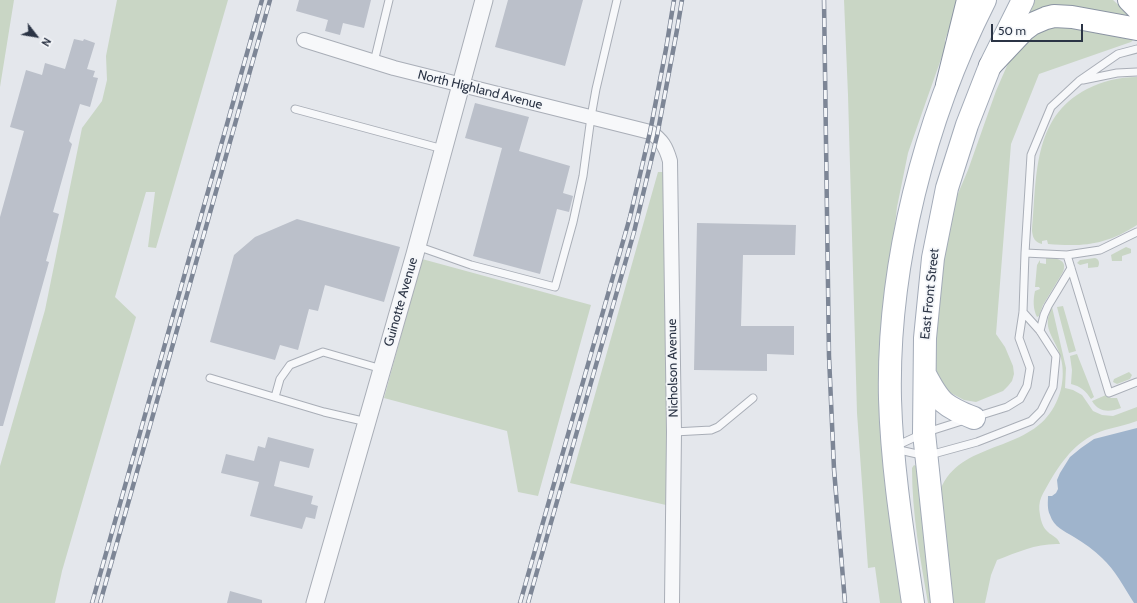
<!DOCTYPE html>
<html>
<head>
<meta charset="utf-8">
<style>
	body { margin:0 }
	#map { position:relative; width:1137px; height:603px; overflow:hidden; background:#e4e7ec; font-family:Cabin,sans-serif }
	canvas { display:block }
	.north { position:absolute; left:16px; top:16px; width:40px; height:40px; -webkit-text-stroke:3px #f4f6f9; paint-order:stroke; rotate:121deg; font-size:11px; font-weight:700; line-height:16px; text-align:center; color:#2b3445 }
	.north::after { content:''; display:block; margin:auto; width:14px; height:18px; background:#2b3445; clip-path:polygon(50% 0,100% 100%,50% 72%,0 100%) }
	.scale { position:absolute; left:991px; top:24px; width:92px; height:18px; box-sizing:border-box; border:2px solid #2b3445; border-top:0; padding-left:5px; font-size:12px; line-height:14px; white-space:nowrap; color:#2b3445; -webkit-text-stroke:3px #f4f6f9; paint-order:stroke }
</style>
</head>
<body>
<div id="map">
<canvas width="1137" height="603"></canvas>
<div class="north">N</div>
<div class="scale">50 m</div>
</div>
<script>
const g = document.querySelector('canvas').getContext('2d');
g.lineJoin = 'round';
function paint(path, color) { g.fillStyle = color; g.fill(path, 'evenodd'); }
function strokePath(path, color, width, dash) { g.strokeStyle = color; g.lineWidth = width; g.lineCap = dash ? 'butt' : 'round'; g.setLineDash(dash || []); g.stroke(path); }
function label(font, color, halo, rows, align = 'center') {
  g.font = font + ' Cabin,sans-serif'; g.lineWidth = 3.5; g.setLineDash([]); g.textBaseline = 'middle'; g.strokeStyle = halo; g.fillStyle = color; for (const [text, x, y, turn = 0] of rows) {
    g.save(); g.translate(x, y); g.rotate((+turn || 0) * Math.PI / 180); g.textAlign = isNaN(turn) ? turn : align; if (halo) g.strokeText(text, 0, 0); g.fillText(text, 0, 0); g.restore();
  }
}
paint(new Path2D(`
	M0,0H14L0,87Z
	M117,0H228L156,248L148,247L155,192H146L115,297L136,317L62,571L55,603H0V466L45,310L82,128L102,101L107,80L106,56Z
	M844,0H960L945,40L946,45L923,110L908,153L897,207L889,279L904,603H880L875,567L868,568L857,413L848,95Z
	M1031,0H1113L1137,22L1021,24Z
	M1059,25L1134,39L1131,42L1039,74L1011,144L996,334L1005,347L1013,366L1014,374L1012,381L1008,386L1003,391L976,402L964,400L947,391L938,377L934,361L938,289L954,203L968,170L996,91L1013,52L1036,31Z
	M1137,77V225C1106,245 1083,247 1048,244L1047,240L1042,241V244C1035,242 1033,239 1032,231C1037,178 1032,117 1087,89C1103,81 1119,77 1137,77Z
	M658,172H666V505L570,483Z
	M1126,247L1131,249V253L1122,256V261H1112L1111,255Z
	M1046,258C1056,258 1068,259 1063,272L1043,305L1039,316L1037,317C1033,309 1033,300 1035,291L1040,289L1039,287H1035L1037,265L1040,260V263L1046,264Z
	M1095,258C1099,259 1100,263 1098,267L1088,268V263L1080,265L1077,263L1080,260Z
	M422,259L591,305L538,496L518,492L507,431L384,398Z
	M1063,306L1076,351L1069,353L1057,307Z
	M1052,307L1066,368L1065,388L1073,390L1082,395L1093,411L1102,415L1113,416L1137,407V421C1126,425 1115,427 1105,430C1078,439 1064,458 1050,481C1043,494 1037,500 1040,515C1041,521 1043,528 1048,532C1052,536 1058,537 1060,544C1037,543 1018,552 997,560L991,575L985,603H951L939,494C955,442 1022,453 1050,413C1062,397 1066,374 1060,355C1054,336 1041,328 1052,307Z
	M1077,354L1094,397L1091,399C1086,391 1080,386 1071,384L1072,370L1070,356Z
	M1129,372L1132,375L1130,379L1117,384L1113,382L1114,379Z
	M1106,395L1111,398H1117L1121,408C1110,412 1099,413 1092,401Z
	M914,465L918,467L935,603H928C920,558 912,513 912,468Z`), '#c9d6c5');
paint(new Path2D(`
	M1137,428V603H1134C1124,587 1115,570 1102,558C1094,550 1084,543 1074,537C1064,531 1054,527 1050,515C1047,509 1048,502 1048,496H1052L1056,493L1058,489L1057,480L1060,473L1070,457L1081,448L1094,439Z`), '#9fb4cc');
paint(new Path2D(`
	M299,0H371L364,28L343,23L340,35L325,31L328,20L296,11Z
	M508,0H583L565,66L495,47Z
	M74,39L83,41L84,39L95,43L87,69L95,71L93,77L98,78L90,107L80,104L69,141L72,144L53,212L59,214L46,261L49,262L3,426H0V217L24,131L10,127L26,70L42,75L45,63L65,69Z
	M475,103L529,117L519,151L570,166L563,193L573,196L569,212L557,209L540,274L473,256L502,148L465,138Z
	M297,219L400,247L384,302L325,285L318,311L309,309L298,350L280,345L275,360L210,342L234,255L255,237Z
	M697,223L796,225L795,255H743L741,326H794V355L767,354V371L694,370Z
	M268,437L314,449L309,468L280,461L274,486L313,496L311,504L318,506L315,519L306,517L302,529L250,516L259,482L221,473L226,454L254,461L258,446L265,448Z
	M230,591L262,600V603H227Z`), '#bbc0ca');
const service = new Path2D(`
	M374,62L389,0
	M1083,80L1117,73L1137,72
	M295,109L443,149
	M417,246L471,265L555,287L573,222L583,176L591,117L596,89L617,0
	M1025,253L1067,255L1100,250L1137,232
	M1067,255L1109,393L1137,382
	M1040,331L1044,315L1048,306L1071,268
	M210,378L324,412L367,422
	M275,397L280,379L290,365L323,352L382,369
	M975,417L1007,407L1020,399L1027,386L1030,368L1019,338L1023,312L1025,253L1031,155L1051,107L1079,81L1118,54L1137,49
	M674,432L711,430L718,427L753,398
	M896,446L924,433L965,420
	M895,449L926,456L977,442L1031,421L1041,411L1053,387L1056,356L1040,331L1023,312`);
const minor = new Path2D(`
	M304,40L394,68L650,132C662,140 666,147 670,161L674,432L672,603`);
const tertiary = new Path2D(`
	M315,603L415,254L484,0`);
const primary = new Path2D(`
	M925,374C940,403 944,406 974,418
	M913,603C903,535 892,468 890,399C887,266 925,118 985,0
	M942,603L924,433L925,338L933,258L947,188L967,125L990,66L1023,0`);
const motorway = new Path2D(`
	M1129,0L1137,8
	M990,66L1024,30L1032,24L1046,18L1054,16L1072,17L1137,29
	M947,85L968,0`);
strokePath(service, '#a9aeb7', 9);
strokePath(minor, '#a9aeb7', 16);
strokePath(tertiary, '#a9aeb7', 19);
strokePath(primary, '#a3abb8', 24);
strokePath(motorway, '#8b94a3', 24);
strokePath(service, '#f7f8fa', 7);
strokePath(minor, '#f7f8fa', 14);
strokePath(tertiary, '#f7f8fa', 17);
strokePath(primary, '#fff', 22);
strokePath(motorway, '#fff', 22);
const rail = new Path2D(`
	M824,0L829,356L834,469L845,603
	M92,603L262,0
	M100,603L270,0
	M520,603L630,217L650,132L666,49L674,0
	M528,603L634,232L657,136L677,30L682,0`);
strokePath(rail, '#7d8696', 4.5);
strokePath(rail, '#f4f6f9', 3, [9]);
label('13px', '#2b3445', '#f4f6f9', [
	["North Highland Avenue",480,90,14],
	["East Front Street",930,294,-84],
	["Guinotte Avenue",401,302,-74],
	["Nicholson Avenue",673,368,-91]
]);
</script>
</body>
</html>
